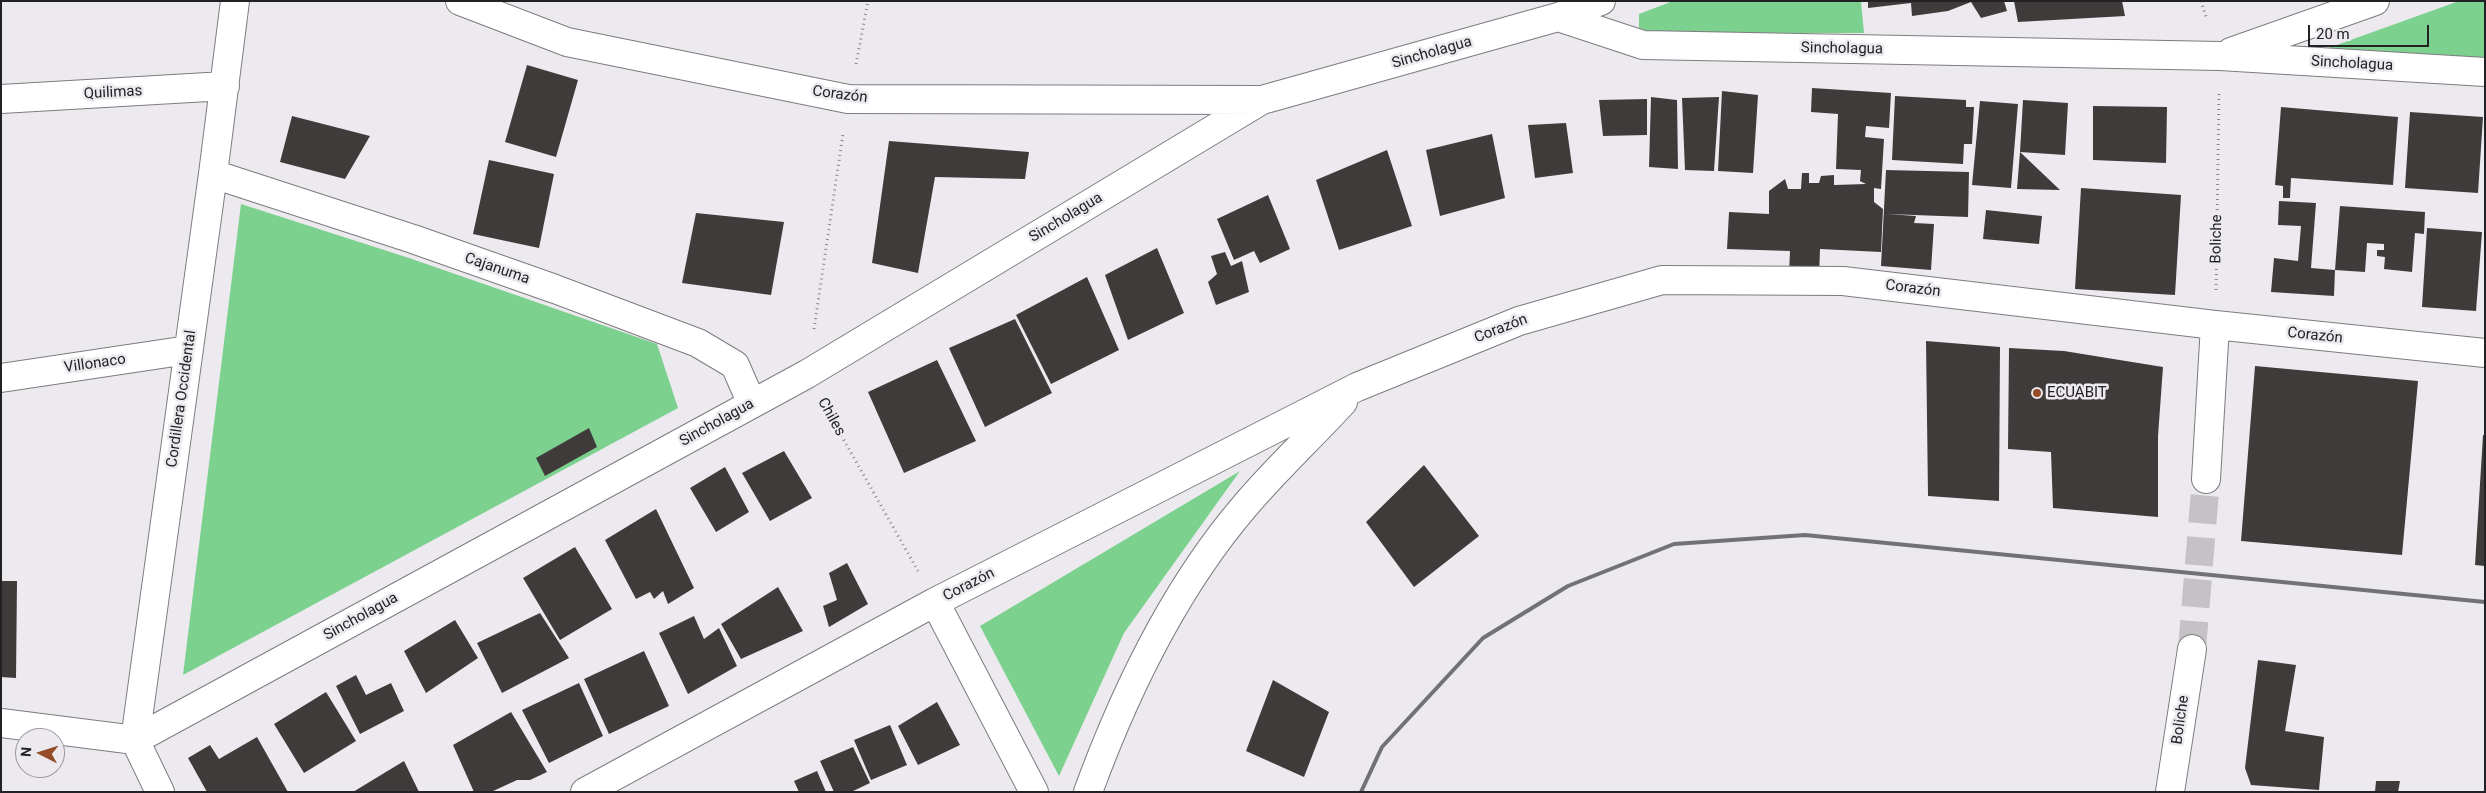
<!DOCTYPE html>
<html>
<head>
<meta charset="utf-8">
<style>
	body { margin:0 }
	#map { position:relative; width:2486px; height:793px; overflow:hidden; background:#edeaef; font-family:Roboto,sans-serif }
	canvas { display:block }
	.frame { position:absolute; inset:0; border:2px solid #222123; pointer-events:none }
	.north { position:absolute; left:15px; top:728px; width:50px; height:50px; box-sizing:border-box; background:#edeaef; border:1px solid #9c9a9d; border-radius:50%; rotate:275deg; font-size:14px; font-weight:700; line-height:20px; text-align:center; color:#222123 }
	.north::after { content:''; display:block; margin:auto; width:18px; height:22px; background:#944c29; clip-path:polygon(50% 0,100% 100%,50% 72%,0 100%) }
	.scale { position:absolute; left:2308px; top:25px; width:121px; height:22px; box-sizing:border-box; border:2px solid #222123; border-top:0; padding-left:6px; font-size:15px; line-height:18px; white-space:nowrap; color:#222123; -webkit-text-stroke:4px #edeaef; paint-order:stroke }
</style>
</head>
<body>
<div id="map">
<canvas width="2486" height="793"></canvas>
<div class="frame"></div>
<div class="north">N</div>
<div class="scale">20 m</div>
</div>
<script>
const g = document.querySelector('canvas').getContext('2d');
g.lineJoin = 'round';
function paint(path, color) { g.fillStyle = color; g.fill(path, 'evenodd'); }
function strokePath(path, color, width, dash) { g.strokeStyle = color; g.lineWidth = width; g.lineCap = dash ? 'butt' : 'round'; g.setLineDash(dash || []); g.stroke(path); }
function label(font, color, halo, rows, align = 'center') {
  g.font = font + ' Roboto,sans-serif'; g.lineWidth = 5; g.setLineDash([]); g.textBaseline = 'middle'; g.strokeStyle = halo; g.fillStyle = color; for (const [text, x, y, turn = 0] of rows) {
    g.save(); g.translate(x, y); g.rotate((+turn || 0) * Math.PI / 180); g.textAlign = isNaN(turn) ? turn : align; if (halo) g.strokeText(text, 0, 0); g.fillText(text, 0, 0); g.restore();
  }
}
paint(new Path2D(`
	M1673,1H1861L1864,33H1639V14Z
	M2459,1H2485V60L2320,51Z
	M241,204L409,258L657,344L678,408L183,675Z
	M1240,471L1124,633L1059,776L980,626Z`), '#7dd18f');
paint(new Path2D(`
	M1868,1H2004L2007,11L1981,18L1971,2L1948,11L1912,16L1911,3L1868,8Z
	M2014,1H2122L2125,16L2018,22Z
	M527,65L578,80L556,157L505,142Z
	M1812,88L1891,93L1889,128L1866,126L1865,137L1884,139L1881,189L1874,188V202L1883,209L1881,252L1820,249L1819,276L1789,274L1790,251L1727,249L1729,212L1769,214V191L1785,179L1788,189H1801L1802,173H1809V183H1819L1821,176L1834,175V185L1866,184L1860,181L1861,170L1836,169L1838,114L1811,112Z
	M1722,91L1758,95L1753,173L1718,171Z
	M1895,96L1966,100V107H1974L1972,144H1964L1963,164L1892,160Z
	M1651,97L1677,100L1678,169L1649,167Z
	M1719,97L1714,171L1685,170L1682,98Z
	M1647,99V135L1603,136L1599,100Z
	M2023,100L2068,103L2065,155L2020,152Z
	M1980,101L2018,104L2011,188L1972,185Z
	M2093,106L2167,107L2166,163L2093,160Z
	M2281,107L2398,117L2393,185L2291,178L2290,198H2283V186L2275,185Z
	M2410,112L2483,117L2478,193L2405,188Z
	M292,116L370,136L345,179L280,162Z
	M1566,123L1573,173L1535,178L1528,125Z
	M1492,134L1505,198L1440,216L1426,150Z
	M889,141L1029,152L1025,179L935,177L918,273L872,263Z
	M1387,150L1412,226L1339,250L1316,180Z
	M2020,152L2060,190L2017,189Z
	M489,160L554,174L539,248L473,234Z
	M1886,170L1969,172L1968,217L1887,214L1916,216L1914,223L1934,224L1931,270L1881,266Z
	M2081,188L2181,195L2175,295L2075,289Z
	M1268,195L1290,249L1260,263L1254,251L1234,260L1217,219Z
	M2279,201L2316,203L2311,268L2335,270L2340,206L2425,212L2424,234L2415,233L2412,272L2384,269L2385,257L2377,256V250H2384V244L2367,243L2365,272L2335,270L2334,296L2271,292L2274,258L2298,261L2301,226L2278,225Z
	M1986,210L2042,216L2039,244L1983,239Z
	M696,213L784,222L771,295L682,283Z
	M2427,228L2482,232L2476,311L2422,307Z
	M1157,248L1184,313L1128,340L1105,275Z
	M1225,252L1231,266L1242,261L1249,292L1216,305L1208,282L1217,274L1211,256Z
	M1087,277L1119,350L1051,384L1016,315Z
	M1015,319L1052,393L985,427L949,348Z
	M1926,341L2000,347L1999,501L1928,496Z
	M2009,348L2064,351L2163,367L2158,436V517L2053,508L2051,452L2008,449Z
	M937,360L976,441L904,473L868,392Z
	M2255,366L2418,381L2402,555L2241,541Z
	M589,428L597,447L545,476L536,458Z
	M2483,435H2485V566L2475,565Z
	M784,451L812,498L770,521L742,473Z
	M1424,465L1479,536L1414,587L1366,522Z
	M725,467L749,512L716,532L690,488Z
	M656,509L694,588L668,604L663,591L654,599L650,592L636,599L605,540Z
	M575,547L612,609L560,640L523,578Z
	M847,563L868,604L829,627L823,606L837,600L829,573Z
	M1,581H17L16,678L1,677Z
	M778,587L803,631L741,659L721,624Z
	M540,613L569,658L502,693L477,643Z
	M694,616L704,639L719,628L737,666L688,694L659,633Z
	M455,620L478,658L426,693L404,651Z
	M644,651L669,706L609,734L584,679Z
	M2258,660L2296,665L2285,731L2324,737L2319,790L2251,785L2245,768Z
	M356,675L366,695L391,683L404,711L360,734L336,686Z
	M1273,680L1329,712L1304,777L1246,751Z
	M579,683L603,736L549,763L522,710Z
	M326,692L356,741L304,773L274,724Z
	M937,702L960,745L918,765L898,726Z
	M511,712L547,772L530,780H517L491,792H474L453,745Z
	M890,725L907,765L871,780L854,740Z
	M257,737L288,792H207L188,758L210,745L219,759Z
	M853,747L870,783L851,792H834L820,761Z
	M404,761L419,792H353Z
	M817,771L826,792H799L794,781Z
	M2376,781H2400L2398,792H2375Z`), '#403b3b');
strokePath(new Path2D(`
	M2192,649L2206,479`), '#c4c2c6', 28, [28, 14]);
const minor = new Path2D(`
	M460,1L567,42L848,99L1262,100
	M1558,17L1643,45L2220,56L2485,72
	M2231,52L2375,1
	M1,99L225,86
	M213,174L413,239L555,289L698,343L735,365L752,404
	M1,378L188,350
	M2206,479L2215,325
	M935,602L1034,792
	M1,723L135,740L807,374L1262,100L1558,17L1601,1
	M160,792L135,740L213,174L235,1
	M585,792L935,602L1357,387L1519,321L1662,280L1843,281L2215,325L2485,353
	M1088,792C1125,691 1174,589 1244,507C1275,470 1311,437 1343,402
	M2170,792L2192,649`);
strokePath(minor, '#7e7b7f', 30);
strokePath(new Path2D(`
	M2201,1L2207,20
	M856,64L868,1
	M2216,290L2219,91
	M814,329L843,134
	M824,405L918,571`), '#88868a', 3, [1, 4]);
strokePath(minor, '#fff', 28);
strokePath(new Path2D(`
	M1361,792L1382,747L1483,638L1568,586L1674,544L1805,535L2485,602`), '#727174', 4);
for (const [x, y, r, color] of [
	[2037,393,5,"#944c29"]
]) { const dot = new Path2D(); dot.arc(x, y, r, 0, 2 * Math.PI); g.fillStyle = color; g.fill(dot); strokePath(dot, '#edeaef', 2); }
label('15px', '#222123', '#edeaef', [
	["Sincholagua",1842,49,1],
	["Sincholagua",1432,53,-16],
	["Sincholagua",2352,64,3],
	["Quilimas",113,93,-3],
	["Corazón",840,95,7],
	["Sincholagua",1066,218,-31],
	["Boliche",2217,239,-89],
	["Cajanuma",497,269,19],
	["Corazón",1913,289,7],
	["Corazón",1501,329,-21],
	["Corazón",2315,336,6],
	["Villonaco",95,364,-8],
	["Cordillera Occidental",182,399,-82],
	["Chiles",831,417,61],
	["Sincholagua",717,423,-29],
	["Corazón",969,585,-27],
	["Sincholagua",361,617,-29],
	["Boliche",2181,720,-82]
]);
label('15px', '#222123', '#edeaef', [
	["ECUABIT",2047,393]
], 'left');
</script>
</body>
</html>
